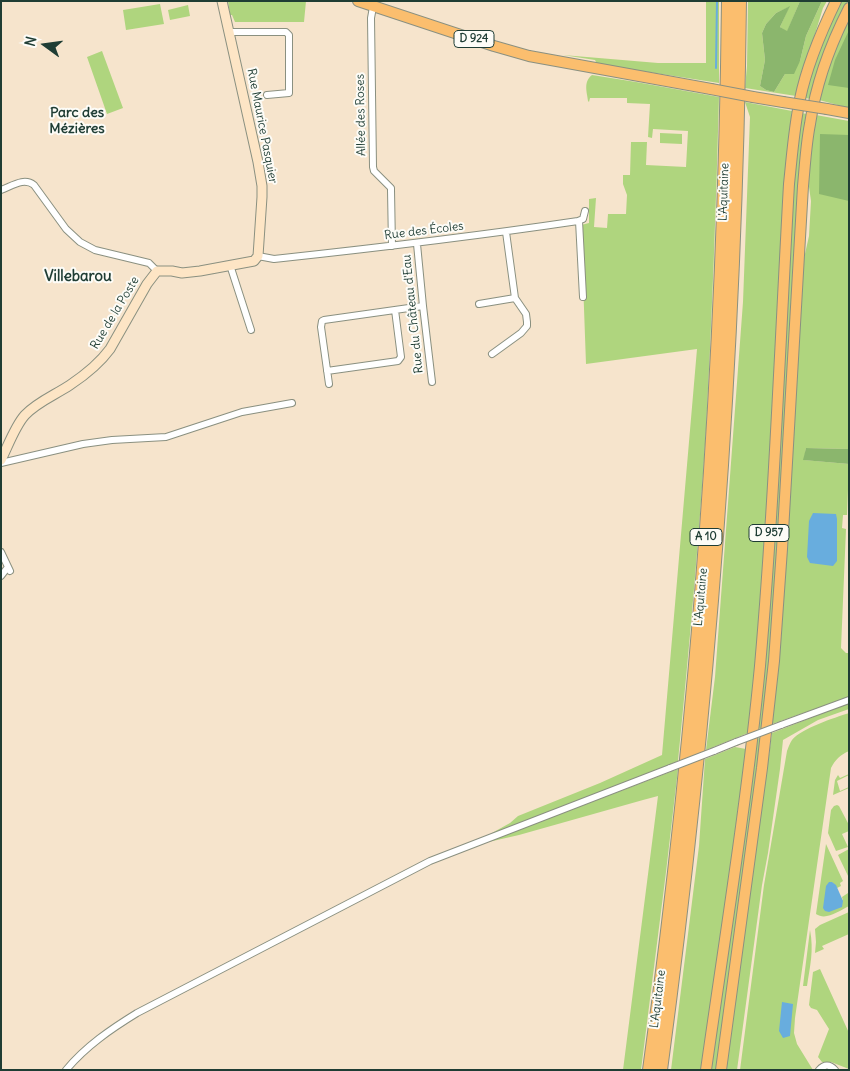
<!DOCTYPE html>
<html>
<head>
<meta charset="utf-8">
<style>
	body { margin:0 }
	#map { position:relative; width:850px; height:1071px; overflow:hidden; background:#f6e4cc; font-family:Delius,sans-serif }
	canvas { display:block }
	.frame { position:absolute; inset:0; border:2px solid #1f3d34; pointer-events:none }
	.north { position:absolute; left:20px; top:20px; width:50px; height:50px; -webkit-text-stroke:4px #fdfcf7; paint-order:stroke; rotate:284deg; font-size:14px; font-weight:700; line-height:20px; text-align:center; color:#1f3d34 }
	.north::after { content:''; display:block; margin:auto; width:18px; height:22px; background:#1f3d34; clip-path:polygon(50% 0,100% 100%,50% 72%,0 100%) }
</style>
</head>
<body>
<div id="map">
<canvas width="850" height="1071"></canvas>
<div class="frame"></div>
<div class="north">N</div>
</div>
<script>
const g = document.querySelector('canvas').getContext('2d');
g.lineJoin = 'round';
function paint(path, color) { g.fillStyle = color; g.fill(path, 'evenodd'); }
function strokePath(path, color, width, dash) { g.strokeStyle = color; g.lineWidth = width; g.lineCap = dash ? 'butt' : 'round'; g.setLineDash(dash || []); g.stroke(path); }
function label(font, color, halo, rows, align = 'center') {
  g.font = font + ' Delius,sans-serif'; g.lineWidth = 4; g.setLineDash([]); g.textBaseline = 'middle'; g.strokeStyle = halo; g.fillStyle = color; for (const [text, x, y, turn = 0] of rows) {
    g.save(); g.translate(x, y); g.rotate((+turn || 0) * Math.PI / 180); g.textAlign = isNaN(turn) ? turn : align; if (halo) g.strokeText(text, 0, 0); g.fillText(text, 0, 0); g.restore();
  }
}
paint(new Path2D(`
	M228,1H306L304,22H235L232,15H230Z
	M706,1H719V83L597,64L595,60L563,55L658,63H706Z
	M748,1H800L787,32L780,27L789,7L776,13L766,24L762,33L765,60L760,86L766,90L774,92L785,74L800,61L806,36L822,1H827L823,8L796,96L745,88L747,66Z
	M840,1H848L844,9L811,99L805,98L811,73L821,44Z
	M160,4L164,24L126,30L123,10Z
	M188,5L190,16L170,20L168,10Z
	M849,18V108L819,100C826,70 835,46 849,18Z
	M102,51L123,108L107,114L87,57Z
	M592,75L636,82L719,97C716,208 712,319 706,429C699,540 689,650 678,761L657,770L483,838L510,823L518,816L600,783L662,755L697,349L586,364L581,225L589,223V199L596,198L594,227L607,228L608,214H626L627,195L623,184V175H630L631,142H647L646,165L686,167L688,131L653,129L652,138L648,137L650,104L627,103V98H590L589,102L588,101C587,92 583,82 592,75Z
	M745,102L792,111L789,140L765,543L758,645L748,733L706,750L715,677L743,302L750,117Z
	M801,113L807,114L770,660L764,727L756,730L792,207L797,143Z
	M816,115L849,121V449L806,448L804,460L849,464L847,515H843L842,528L846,529L841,648L846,653H849V697L772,724L781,625L802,267L809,236L811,201L808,180L811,149Z
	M660,133L682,134V144L660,143Z
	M849,703V709L818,720L783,740L780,769L768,853L762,885L737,1070H725L772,733Z
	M849,713V722H848L849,751C840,755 835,760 831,768L795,1018L794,1033L797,1044L813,1070H740L764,885L787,751C788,748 790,743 792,740C802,728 834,718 849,713Z
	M763,737L717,1070H710L756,739Z
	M735,747L746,749L703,1070H671L699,846L705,759Z
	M678,769L666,872L641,1070H623L658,796L643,800L519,835L484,843Z
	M849,774V775L837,781L840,791L849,787V788L833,795L835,780L838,775L840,778Z
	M837,805L839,806L849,825V831L842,834L848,847L836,851L828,833L831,810L834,806Z
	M826,844L843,881L840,883L841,886L837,888L832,882L843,901L842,897L848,893L849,906C839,911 826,921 816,914Z
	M849,849V878L838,855Z
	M849,912V934L822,946L824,949L815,953L816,942L815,929L820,925Z
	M810,930C814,951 810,966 807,986H803Z
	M820,969L849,1033V1069L831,1062H822L818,1057L829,1029L817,1010L811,1008L809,1005L813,972Z`), '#afd57e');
paint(new Path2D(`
	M800,1H822L806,36L800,61L794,74H785L774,92L766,90L760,86L765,60L762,33L766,24L776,13L790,6L780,27L787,31Z
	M849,30V88L828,85L835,60Z
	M820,134L849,135V201L819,194Z
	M806,448L849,449V464L803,460Z`), '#8bb66d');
paint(new Path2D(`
	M813,513L836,514L837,519V561L833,566L810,563L807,557L809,521Z
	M829,882H832L836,885L843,901L842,907L829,912L825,911L823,908L826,886Z
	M782,1002L793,1004L790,1036L783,1038L779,1031Z`), '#68adde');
strokePath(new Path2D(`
	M716,68L717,1`), '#68adde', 2);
const street = new Path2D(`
	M373,7L371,18L373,167L374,171L391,188V190L392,246
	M230,32H286L289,35V93L267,95
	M1,190C12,186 24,177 34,185L66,229L80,242L95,250L149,263L157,271
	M579,221L583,297
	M417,244L423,306L432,382
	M258,256L274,259C376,248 477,236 578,221L583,219L585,211
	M230,265L251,330
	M479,304L515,298
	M492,354L521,333L527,326V322L526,314L515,298L506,232
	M327,371L398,361L401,357L395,310
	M329,384L321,327L322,321L324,320L423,306
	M1,463L83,444L112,440L166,437L242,412L292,403
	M1,552L10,571
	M1,576L8,567
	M781,725L849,700
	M714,751L736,742
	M66,1070C86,1046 111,1029 137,1013L430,861L670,768
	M819,1070C824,1064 830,1064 835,1070`);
const secondary = new Path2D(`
	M1,460C8,446 15,426 25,415C37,402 55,395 70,385C85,375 99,364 110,349L147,284L157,271H172L182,273L200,271L254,261L258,256L262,197V186L258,162L222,1`);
const primary = new Path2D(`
	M358,1L494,46L529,56L711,89
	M753,97L783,102
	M827,109L849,113
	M706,1070C725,936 747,801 760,666C774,506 780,345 789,184C792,156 794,127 800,99C807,65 821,32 836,1
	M721,1070L762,768L774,661L782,549L803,186C805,165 806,144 810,124C816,83 830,45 849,8`);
const highway = new Path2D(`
	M649,1070C698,716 724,359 728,1
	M661,1070C709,715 736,359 740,1`);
strokePath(street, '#8a9080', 8);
strokePath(secondary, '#8a9080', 11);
strokePath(primary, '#8a9080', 12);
strokePath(highway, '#8a9080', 14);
strokePath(street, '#fff', 6);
strokePath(secondary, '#fde5c5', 9);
strokePath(primary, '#fbbe6e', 10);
strokePath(highway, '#fbbe6e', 12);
const streetBridge = new Path2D(`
	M736,742L781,725
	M670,768L714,751`);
const primaryBridge = new Path2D(`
	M711,89L753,97
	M783,102L827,109`);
strokePath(streetBridge, '#8a9080', 8, []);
strokePath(primaryBridge, '#8a9080', 12, []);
strokePath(streetBridge, '#fff', 6);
strokePath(primaryBridge, '#fbbe6e', 10);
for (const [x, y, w] of [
	[474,39,40],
	[769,533,40],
	[706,537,32]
]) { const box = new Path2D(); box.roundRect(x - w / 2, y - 8.5, w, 17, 4); g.fillStyle = '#fdfcf7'; g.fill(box); strokePath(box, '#1f3d34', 1); }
label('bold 11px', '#1f3d34', null, [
	["D 924",474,39],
	["D 957",769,533],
	["A 10",706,537]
]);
label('12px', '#1f3d34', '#fdfcf7', [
	["Allée des Roses",361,115,-91],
	["Rue Maurice Pasquier",262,126,79],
	["L'Aquitaine",724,192,-88],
	["Rue des Écoles",424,231,-7],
	["Rue de la Poste",115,313,-59],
	["Rue du Château d'Eau",413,314,-96],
	["L'Aquitaine",701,597,-85],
	["L'Aquitaine",658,999,-83]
]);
label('bold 14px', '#1f3d34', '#fdfcf7', [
	["Parc des",77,113],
	["Mézières",77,129]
]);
label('bold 15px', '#1f3d34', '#fdfcf7', [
	["Villebarou",78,277]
]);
</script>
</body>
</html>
